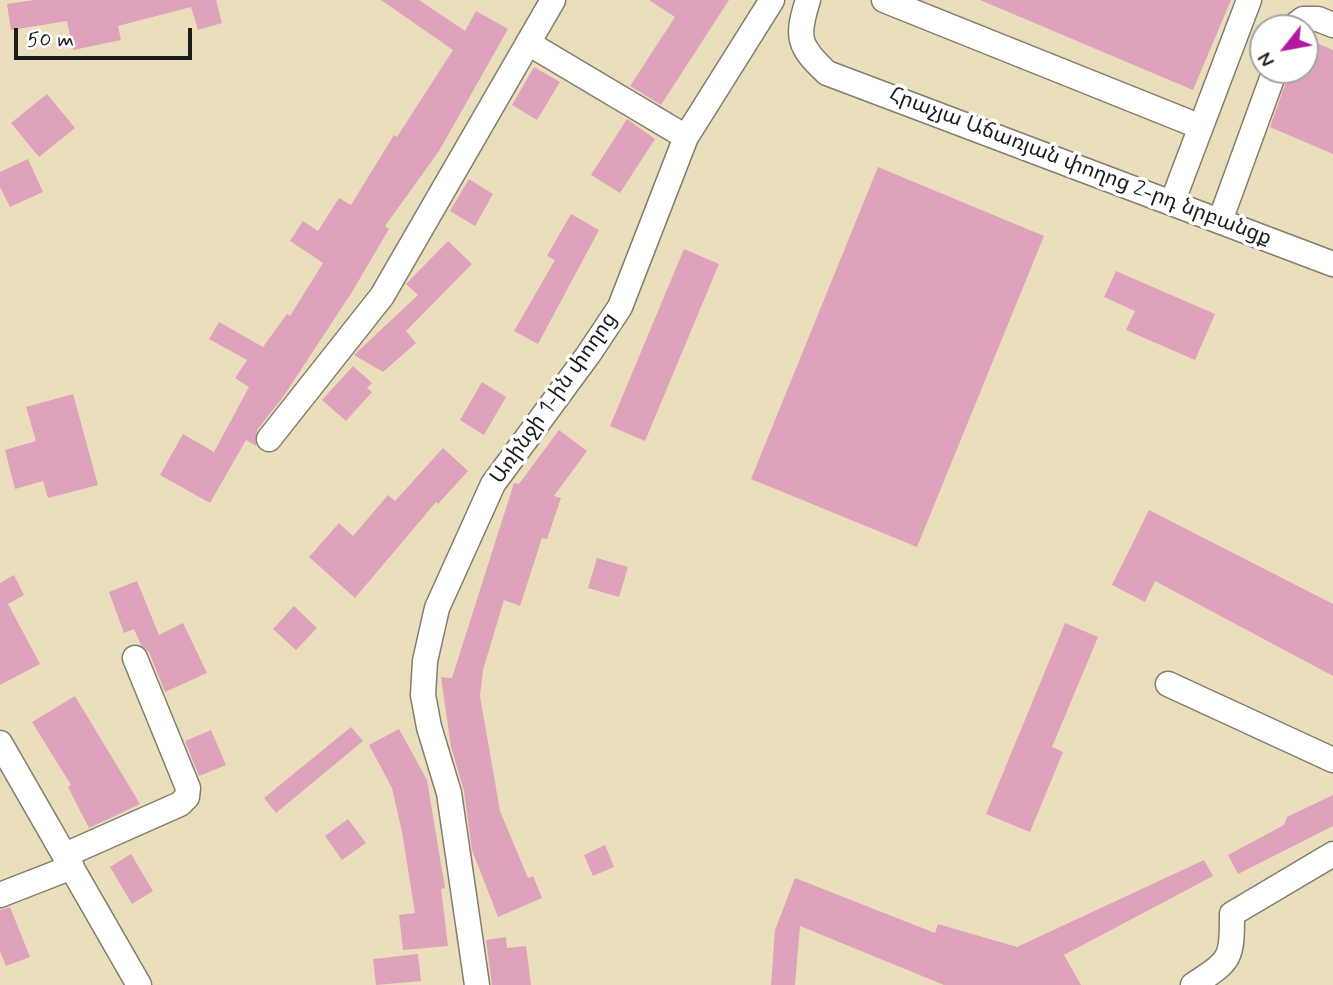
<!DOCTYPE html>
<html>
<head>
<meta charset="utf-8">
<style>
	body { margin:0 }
	#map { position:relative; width:1333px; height:985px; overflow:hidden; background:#ebdebc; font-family:Mynerve,sans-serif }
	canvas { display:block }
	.north { position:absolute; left:1249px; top:14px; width:70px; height:70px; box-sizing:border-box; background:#fff; border:2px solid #a4a4a4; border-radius:50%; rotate:239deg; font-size:19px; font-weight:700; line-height:28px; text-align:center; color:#1c1c1c }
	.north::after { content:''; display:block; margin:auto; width:24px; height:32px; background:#b5179e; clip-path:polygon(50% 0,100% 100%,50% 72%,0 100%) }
	.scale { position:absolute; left:14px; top:28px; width:178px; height:32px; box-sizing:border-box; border:4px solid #1c1c1c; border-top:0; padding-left:9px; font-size:21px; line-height:24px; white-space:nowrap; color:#1c1c1c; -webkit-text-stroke:5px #fff; paint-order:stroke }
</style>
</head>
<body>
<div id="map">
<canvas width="1333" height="985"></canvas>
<div class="north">N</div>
<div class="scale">50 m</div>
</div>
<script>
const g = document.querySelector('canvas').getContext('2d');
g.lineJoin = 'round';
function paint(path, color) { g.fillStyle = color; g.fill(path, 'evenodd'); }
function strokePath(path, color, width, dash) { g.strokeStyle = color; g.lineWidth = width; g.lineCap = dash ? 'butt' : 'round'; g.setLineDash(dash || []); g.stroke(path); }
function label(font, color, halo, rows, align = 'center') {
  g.font = font + ' Mynerve,"Noto Sans Armenian",sans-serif'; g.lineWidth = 7; g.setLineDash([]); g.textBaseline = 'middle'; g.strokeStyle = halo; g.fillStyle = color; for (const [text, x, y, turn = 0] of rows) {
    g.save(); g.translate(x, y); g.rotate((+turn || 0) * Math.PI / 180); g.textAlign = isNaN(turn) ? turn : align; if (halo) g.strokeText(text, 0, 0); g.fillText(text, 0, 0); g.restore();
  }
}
paint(new Path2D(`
	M34,0H216L222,23L198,30L191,7L118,26L121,40L73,50L67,21L11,30L7,4Z
	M381,0H419L465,31L476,11L508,29L439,151L385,226L389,229L352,292L283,397L257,430L256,446L246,440L210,503L160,475L183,434L214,452L249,387L235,378L247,360L209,339L219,322L263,347L287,314L290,316L323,263L290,241L303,221L318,231L339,198L351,205L394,135L397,137L453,50Z
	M649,0H729L661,105L630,86L675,17Z
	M980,0H1231L1193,90Z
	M1305,38L1333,50V154L1270,127L1290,70H1305Z
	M534,67L560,82L537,120L512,105Z
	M47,94L75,128L39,157L11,123Z
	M627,119L655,139L620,193L591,175Z
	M28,159L43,192L10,207L0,187V172Z
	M878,167L1044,236L917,547L751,479Z
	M469,179L493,194L475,226L450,211Z
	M571,214L599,230L538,344L514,331L555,260L547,256Z
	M448,241L472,264L406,331L416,343L383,372L354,355L418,295L406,284Z
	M684,249L719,264L645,441L610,426Z
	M1116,271L1215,314L1195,360L1126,330L1135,311L1104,297Z
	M353,366L372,383L367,388L372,392L346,421L322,400Z
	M482,382L506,397L484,435L460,420Z
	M73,394L98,485L48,498L43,481L15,489L5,450L36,441L26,407Z
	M559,430L587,451L554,496L561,498L547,539L542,538L520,606L504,600L483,670L480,696L500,811L528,878L533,876L542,898L498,917L472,850L464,791L451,747L441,677L452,678L514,483L519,484Z
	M443,448L468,471L438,504L436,502L355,598L309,557L339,523L353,536L388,495L395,501Z
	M1149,510L1333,604V676L1155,581L1145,602L1112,585Z
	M597,558L628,567L619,597L588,588Z
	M14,575L24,595L8,604L40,664L0,685V583Z
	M137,581L159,635L183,623L207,673L165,692L149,652L141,645L134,629L124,633L109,592Z
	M294,606L317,628L296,650L273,629Z
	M1065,623L1098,637L1052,747L1063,752L1030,832L986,814Z
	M75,696L140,804L89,828L68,787L71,785L32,722Z
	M351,727L363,741L276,813L264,798Z
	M399,729L427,780L445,888L441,889L448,946L403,950L399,915L415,913L402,832L392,788L369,745Z
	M211,730L226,765L199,776L185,741Z
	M1333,795V826L1238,874L1228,855L1284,825L1287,817Z
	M348,819L366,843L342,860L325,836Z
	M605,845L614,867L593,876L584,855Z
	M131,854L153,891L132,904L110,867Z
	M1204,860L1213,876L1064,955L1081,985H944L800,926L795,985H771L775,930L795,878L935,933L938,924L1017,947Z
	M10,907L30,957L6,966L0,951V910Z
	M506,937L507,948L526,946L531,985H492L486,940Z
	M418,954L421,981L376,985L373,959Z`), '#dfa2bc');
const minor = new Path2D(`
	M808,0C796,37 798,46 827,73L1333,264
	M884,0L1201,127
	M1291,28L1303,19H1318L1333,25
	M528,43L686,137
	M1172,203L1249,0
	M1220,221L1275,70
	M269,439L382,296L553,0
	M1168,684L1333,760
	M0,743L139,985
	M65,855L180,804L187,797L188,788L135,658
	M0,895L72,867
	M477,985L449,793L429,727L423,695L425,661L437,608L493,484L588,355L620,307L686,137L772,0
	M1193,985C1231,960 1232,960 1232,914L1333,854`);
strokePath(minor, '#847d6c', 27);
strokePath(minor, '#fff', 24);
label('21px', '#1c1c1c', '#fff', [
	["Հրաչյա Աճառյան փողոց 2-րդ նրբանցք",1080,168,21],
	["Առինջի 1-ին փողոց",555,399,-55]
]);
</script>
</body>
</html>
